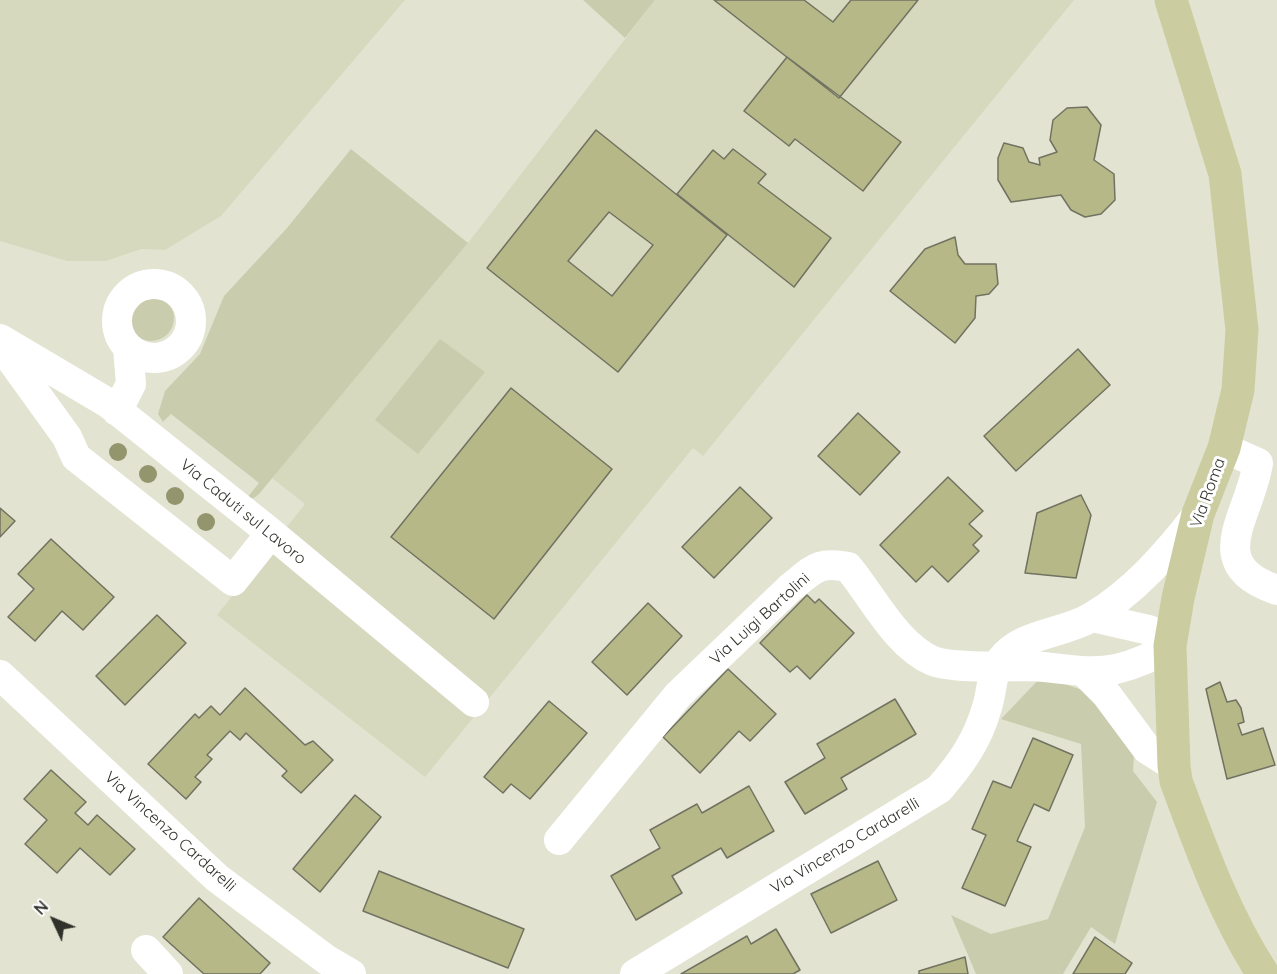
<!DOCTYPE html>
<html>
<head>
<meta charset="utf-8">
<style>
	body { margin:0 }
	#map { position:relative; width:1277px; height:974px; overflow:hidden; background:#e2e4d1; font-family:Quicksand,sans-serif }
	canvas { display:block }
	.north { position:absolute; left:24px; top:890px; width:60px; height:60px; -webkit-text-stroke:4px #fff; paint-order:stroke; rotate:314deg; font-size:16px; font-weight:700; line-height:24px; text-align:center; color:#30312a }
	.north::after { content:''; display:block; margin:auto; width:21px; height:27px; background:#30312a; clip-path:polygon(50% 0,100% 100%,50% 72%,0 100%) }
</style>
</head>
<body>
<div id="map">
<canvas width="1277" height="974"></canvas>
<div class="north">N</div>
</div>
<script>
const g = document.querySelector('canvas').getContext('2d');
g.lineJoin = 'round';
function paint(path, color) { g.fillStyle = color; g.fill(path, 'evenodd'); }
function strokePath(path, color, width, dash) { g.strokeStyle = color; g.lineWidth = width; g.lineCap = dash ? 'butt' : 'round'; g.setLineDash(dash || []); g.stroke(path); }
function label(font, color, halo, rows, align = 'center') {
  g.font = font + ' Quicksand,sans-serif'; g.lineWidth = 6; g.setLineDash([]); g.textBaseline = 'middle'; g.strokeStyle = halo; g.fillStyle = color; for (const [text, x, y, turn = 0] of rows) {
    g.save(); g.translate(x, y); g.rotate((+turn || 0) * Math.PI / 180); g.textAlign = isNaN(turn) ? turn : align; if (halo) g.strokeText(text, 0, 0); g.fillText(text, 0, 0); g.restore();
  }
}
paint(new Path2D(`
	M0,0H405L221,216L165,250L141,249L106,261H67L0,241Z
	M655,0H1074L703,456L693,448L425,777L217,615L305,504L272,478L468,243Z`), '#d7d9bf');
paint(new Path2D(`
	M583,0H655L625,38Z
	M351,149L468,243L259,494L254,498H247L259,483L171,414L163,422L158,414L165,391L200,354L224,296L287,228Z
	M128 318a23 23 0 1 1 46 0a23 23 0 1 1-46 0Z
	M440,339L485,372L418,454L375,420Z
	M1042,676L1085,691L1134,756L1133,771L1157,802L1115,944L1091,927L1063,974H976L951,915L991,934L1048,919L1085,827L1081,744L1001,719Z`), '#caccae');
const building = new Path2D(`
	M714,0H804L833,22L851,0H918L839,98Z
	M787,57L901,142L863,191L795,139L789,146L744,111Z
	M1087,107L1101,125L1094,160L1114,174L1115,200L1101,214L1085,217L1071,210L1061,195L1011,202L998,180V158L1004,143L1023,148L1029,162L1040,165L1039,158L1057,152L1050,140L1053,120L1067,108Z
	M596,130L727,235L618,372L487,268ZM609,212L653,245L612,296L568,261Z
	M733,149L766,174L758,183L831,238L794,287L677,194L713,150L724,159Z
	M955,237L958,255L965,264H996L998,284L989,294L976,296L975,318L955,343L890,291L925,249Z
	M1078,349L1110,385L1016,471L984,436Z
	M511,388L612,469L494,619L391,537Z
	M858,413L900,452L860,495L818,456Z
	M948,477L983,511L969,524L982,536L973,545L979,551L948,582L932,566L916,582L880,545Z
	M740,487L772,518L714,578L682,547Z
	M1081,495L1091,515L1076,578L1025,573L1037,513Z
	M0,508L15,521L0,537Z
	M51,539L114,597L83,630L62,611L35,641L8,617L34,589L18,574Z
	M807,595L815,603L819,599L854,633L810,679L797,666L790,672L760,643Z
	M648,603L682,636L627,695L592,662Z
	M157,615L186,643L125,705L96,676Z
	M728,669L776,714L750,741L739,731L700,773L663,737Z
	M1220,682L1227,702L1236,700L1241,708L1244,722L1238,724L1242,735L1263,728L1275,765L1227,779L1206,689Z
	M245,688L305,745L313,741L333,760L301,793L282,776L287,771L246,733L240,740L230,731L207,755L212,759L195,777L201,782L186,799L148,764L195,714L199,718L211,706L220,715Z
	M895,699L916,734L841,778L847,789L805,814L785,782L825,758L817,744Z
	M549,701L587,733L530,799L511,784L503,793L484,777Z
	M1033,738L1073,755L1049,811L1034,804L1017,841L1031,847L1005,906L962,888L986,835L972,829L993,781L1011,788Z
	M51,770L86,802L75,813L88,825L97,815L135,849L110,875L80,848L57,873L25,844L47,820L24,799Z
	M749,786L774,831L727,858L721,848L672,876L682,893L636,920L611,876L660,848L650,830L697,804L702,813Z
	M355,795L381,817L320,892L293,869Z
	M878,861L897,900L831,933L811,894Z
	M379,871L524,929L508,968L363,911Z
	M199,898L270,963L260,974H204L163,937Z
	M776,929L800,970L793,974H681L747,936L751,944Z
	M1095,937L1132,963L1125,974H1073Z
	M965,957L968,974H919V971Z`);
paint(building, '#b6b987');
strokePath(building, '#717261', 1.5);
strokePath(new Path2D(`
	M117 321a37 37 0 1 1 74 0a37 37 0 1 1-74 0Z
	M0,339L108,403L271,533L474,702
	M2,347L67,437L76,457L233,581L271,533
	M117,411L131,384L128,348
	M1224,448L1258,463C1250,516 1201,565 1277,590
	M1085,673L1107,695L1147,749L1174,766
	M0,675L217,878L327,960L351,974
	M559,840L678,695L791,587C814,569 818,561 848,567C873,597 896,645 933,661C954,669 1006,666 1029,666C1059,667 1086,675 1116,669C1137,664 1153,657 1170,646L1149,630L1092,617
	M146,950L168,974
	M635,974L939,789C961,764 978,740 987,707C992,693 991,672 1001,660C1021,633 1062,634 1090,618C1133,593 1168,553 1198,514`), '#fff', 30);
strokePath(new Path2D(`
	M1171,0L1225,174L1242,330L1238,390L1224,448L1198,514L1178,598L1170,646L1174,766L1176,781C1201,848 1224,914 1263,974`), '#cbcda1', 33);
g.fillStyle = '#93956d';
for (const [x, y] of [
	[118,452],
	[148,474],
	[175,496],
	[206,522]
]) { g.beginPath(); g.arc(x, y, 9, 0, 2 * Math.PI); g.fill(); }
label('16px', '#30312a', '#fff', [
	["Via Roma",1208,493,-70],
	["Via Caduti sul Lavoro",243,512,39],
	["Via Luigi Bartolini",760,619,-42],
	["Via Vincenzo Cardarelli",170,832,42],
	["Via Vincenzo Cardarelli",845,846,-31]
]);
</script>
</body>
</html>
